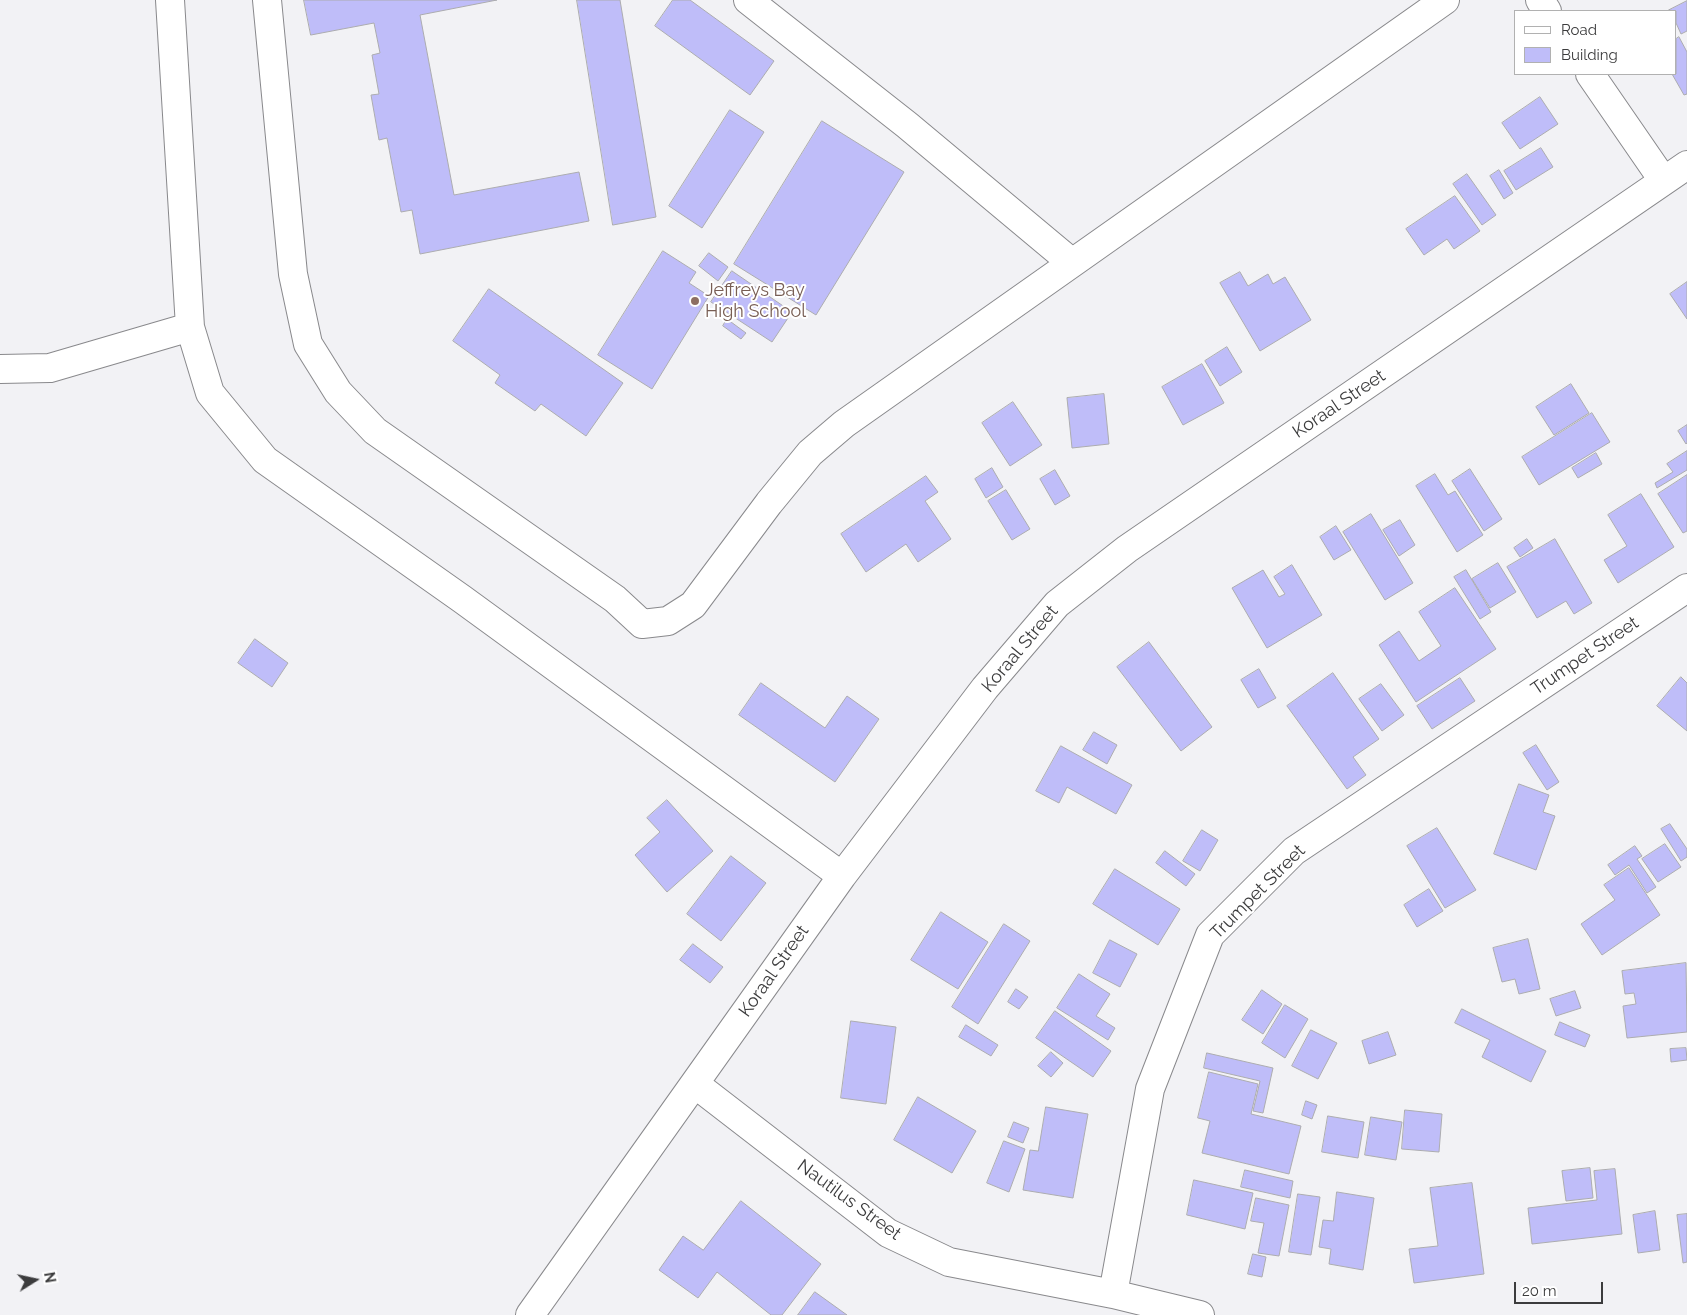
<!DOCTYPE html>
<html>
<head>
<meta charset="utf-8">
<style>
	body { margin:0 }
	#map { position:relative; width:1687px; height:1315px; overflow:hidden; background:#f2f2f5; font-family:Raleway,sans-serif }
	canvas { display:block }
	.legend { position:absolute; left:1514px; top:10px; width:162px; height:65px; box-sizing:border-box; background:#fff; border:1px solid #b1b1b1; margin:0; padding:6px 9px; list-style:none; font-size:15px; color:#3c3c3d }
	.legend li { display:flex; align-items:center; gap:10px; height:25px }
	.legend b { width:25px; border:1px solid #b1b1b1 }
	.north { position:absolute; left:10px; top:1255px; width:50px; height:50px; -webkit-text-stroke:4px #fff; paint-order:stroke; rotate:80deg; font-size:14px; font-weight:700; line-height:20px; text-align:center; color:#3c3c3d }
	.north::after { content:''; display:block; margin:auto; width:18px; height:22px; background:#3c3c3d; clip-path:polygon(50% 0,100% 100%,50% 72%,0 100%) }
	.scale { position:absolute; left:1514px; top:1282px; width:89px; height:22px; box-sizing:border-box; border:2px solid #3c3c3d; border-top:0; padding-left:6px; font-size:15px; line-height:18px; white-space:nowrap; color:#3c3c3d; -webkit-text-stroke:4px #fff; paint-order:stroke }
</style>
</head>
<body>
<div id="map">
<canvas width="1687" height="1315"></canvas>
<ul class="legend">
<li><b style="height:6px;background:#fff"></b>Road</li>
<li><b style="height:14px;background:#bfbdf9"></b>Building</li>
</ul>
<div class="north">N</div>
<div class="scale">20 m</div>
</div>
<script>
const g = document.querySelector('canvas').getContext('2d');
g.lineJoin = 'round';
function paint(path, color) { g.fillStyle = color; g.fill(path, 'evenodd'); }
function strokePath(path, color, width, dash) { g.strokeStyle = color; g.lineWidth = width; g.lineCap = dash ? 'butt' : 'round'; g.setLineDash(dash || []); g.stroke(path); }
function label(font, color, halo, rows, align = 'center') {
  g.font = font + ' Raleway,sans-serif'; g.lineWidth = 4; g.setLineDash([]); g.textBaseline = 'middle'; g.strokeStyle = halo; g.fillStyle = color; for (const [text, x, y, turn = 0] of rows) {
    g.save(); g.translate(x, y); g.rotate((+turn || 0) * Math.PI / 180); g.textAlign = isNaN(turn) ? turn : align; if (halo) g.strokeText(text, 0, 0); g.fillText(text, 0, 0); g.restore();
  }
}
const building = new Path2D(`
	M304,0H497L420,15L454,195L579,172L589,221L420,254L412,210L401,212L387,138L379,140L371,95L379,94L372,55L380,53L374,23L311,35Z
	M577,0H620L656,217L613,225Z
	M673,0H690L774,61L750,95L655,26Z
	M1687,1V31L1681,34L1676,23V11L1669,10Z
	M1679,37L1687,52V94L1684,95L1672,74H1676V39Z
	M1540,97L1558,124L1520,149L1502,123Z
	M730,110L764,132L702,228L669,206Z
	M822,121L904,172L816,315L734,264Z
	M1541,148L1553,167L1516,190L1504,171Z
	M1499,170L1513,193L1504,199L1490,176Z
	M1467,174L1496,215L1482,225L1453,184Z
	M1455,196L1480,231L1454,249L1447,239L1424,255L1406,229Z
	M663,251L696,272L689,283L709,296L652,389L598,355Z
	M709,253L728,267L718,281L699,266Z
	M732,271L792,312L772,342L711,302Z
	M1240,272L1248,286L1268,274L1273,284L1285,277L1311,320L1260,351L1220,283Z
	M1687,282V319L1670,294Z
	M489,289L623,383L586,436L541,404L535,411L495,383L500,375L453,341Z
	M727,319L746,333L741,339L723,326Z
	M1227,347L1242,372L1220,386L1205,361Z
	M1202,364L1224,403L1183,425L1162,387Z
	M1571,384L1589,413L1554,435L1536,407Z
	M1104,394L1109,444L1072,448L1067,398Z
	M1013,402L1042,445L1010,466L982,423Z
	M1592,413L1610,442L1539,485L1522,457Z
	M1687,425V443L1686,444L1678,431Z
	M1687,451V470L1657,488L1655,483L1673,472L1667,464Z
	M1596,453L1602,464L1578,478L1572,468Z
	M992,468L1003,487L986,498L975,479Z
	M1470,469L1502,519L1484,531L1452,481Z
	M1055,470L1070,496L1055,505L1040,479Z
	M1435,474L1448,495L1455,491L1483,535L1457,552L1416,486Z
	M1687,475V531L1683,533L1658,494Z
	M926,476L938,492L925,501L951,539L918,562L906,544L866,572L841,534Z
	M1006,490L1030,529L1012,540L988,501Z
	M1641,494L1674,547L1618,583L1604,560L1627,546L1608,515Z
	M1371,514L1413,583L1385,600L1343,532Z
	M1400,520L1415,545L1399,556L1383,530Z
	M1336,526L1351,550L1334,560L1320,537Z
	M1527,539L1533,548L1520,557L1514,548Z
	M1555,539L1592,603L1574,614L1566,601L1537,618L1507,567Z
	M1498,563L1516,592L1490,608L1472,579Z
	M1292,565L1322,615L1267,648L1232,588L1263,570L1279,597L1285,594L1274,577Z
	M1466,570L1491,612L1480,619L1454,577Z
	M1455,588L1496,649L1416,702L1379,645L1399,631L1419,661L1441,646L1419,612Z
	M255,639L288,663L272,687L238,663Z
	M1149,642L1212,727L1181,751L1117,667Z
	M1259,669L1276,698L1258,708L1241,680Z
	M1333,673L1379,739L1353,757L1366,775L1347,789L1287,706Z
	M1681,677L1687,683V731L1657,706Z
	M1460,678L1475,701L1432,729L1417,706Z
	M761,683L825,728L847,696L879,719L835,782L739,715Z
	M1381,684L1404,715L1382,731L1359,699Z
	M1094,732L1117,745L1107,764L1083,750Z
	M1536,745L1559,782L1547,790L1523,753Z
	M1061,746L1132,785L1116,814L1067,787L1059,803L1036,791Z
	M1519,784L1549,795L1543,812L1555,816L1536,870L1494,854Z
	M667,800L713,851L667,892L635,855L660,832L647,818Z
	M1670,824L1687,849V857L1681,861L1661,829Z
	M1437,828L1476,890L1445,908L1407,846Z
	M1202,830L1218,840L1200,871L1183,861Z
	M1665,844L1681,867L1658,882L1642,859Z
	M1635,846L1642,856L1637,859L1656,887L1647,893L1629,865L1615,875L1608,865Z
	M1165,851L1195,874L1186,886L1156,863Z
	M731,856L766,883L721,941L687,914Z
	M1629,868L1660,915L1602,955L1581,924L1615,900L1604,885Z
	M1115,869L1180,909L1158,945L1093,904Z
	M1429,889L1443,911L1417,927L1404,905Z
	M941,912L988,942L958,989L911,960Z
	M1004,924L1030,941L978,1024L952,1007Z
	M1528,939L1540,989L1519,994L1515,979L1502,982L1493,948Z
	M1110,940L1137,954L1120,987L1093,973Z
	M693,944L723,967L710,983L680,960Z
	M1686,963L1687,1032L1627,1038L1623,1006L1636,1004L1634,993L1625,994L1622,971Z
	M1079,974L1110,994L1096,1016L1115,1028L1108,1040L1057,1008Z
	M1016,989L1028,997L1019,1009L1008,1002Z
	M1262,990L1282,1004L1263,1034L1242,1020Z
	M1575,991L1581,1008L1556,1016L1550,999Z
	M1285,1005L1308,1019L1285,1058L1262,1043Z
	M1462,1009L1546,1051L1531,1082L1482,1057L1490,1040L1455,1023Z
	M1055,1011L1111,1051L1093,1077L1036,1038Z
	M851,1021L896,1027L886,1104L841,1098Z
	M1560,1022L1590,1035L1585,1047L1555,1035Z
	M966,1025L998,1045L991,1056L959,1037Z
	M1311,1030L1337,1043L1318,1079L1292,1066Z
	M1388,1032L1396,1055L1369,1064L1362,1041Z
	M1686,1048L1687,1060L1671,1062L1670,1049Z
	M1051,1052L1063,1063L1051,1077L1038,1066Z
	M1207,1053L1273,1068L1263,1113L1253,1111L1260,1081L1204,1068Z
	M1209,1072L1258,1084L1251,1114L1301,1126L1289,1174L1202,1153L1210,1121L1198,1118Z
	M918,1097L976,1131L952,1173L894,1140Z
	M1306,1101L1317,1105L1312,1119L1302,1115Z
	M1046,1107L1088,1114L1073,1198L1023,1190L1030,1150L1038,1151Z
	M1405,1110L1442,1114L1439,1152L1402,1149Z
	M1328,1116L1364,1122L1358,1158L1322,1152Z
	M1371,1117L1402,1122L1396,1160L1365,1155Z
	M1014,1122L1029,1128L1023,1143L1008,1137Z
	M1004,1141L1025,1149L1009,1192L987,1183Z
	M1590,1168L1593,1198L1566,1201L1562,1171Z
	M1615,1169L1622,1234L1532,1244L1528,1208L1597,1200L1594,1171Z
	M1245,1170L1293,1181L1290,1198L1241,1187Z
	M1194,1180L1253,1193L1245,1229L1187,1215Z
	M1472,1183L1484,1274L1414,1283L1409,1249L1438,1246L1430,1188Z
	M1337,1192L1374,1198L1363,1270L1329,1264L1331,1249L1319,1247L1323,1220L1333,1221Z
	M1298,1194L1320,1197L1311,1255L1289,1252Z
	M1256,1198L1289,1205L1279,1256L1258,1253L1264,1223L1251,1221Z
	M741,1201L821,1264L782,1315H771L717,1272L698,1298L659,1270L683,1236L703,1250Z
	M1655,1211L1660,1250L1638,1253L1633,1215Z
	M1687,1214V1262L1683,1263L1677,1215Z
	M1253,1254L1266,1257L1262,1277L1248,1274Z
	M815,1292L847,1315H798Z`);
paint(building, '#bfbdf9');
strokePath(building, '#acacaf', 1);
const minor = new Path2D(`
	M170,0L190,327L210,393L265,460L462,599L842,876
	M267,0L293,274L308,344L338,392L375,431L615,599L642,624L668,621L693,605L769,503L810,453L844,424L1445,0
	M748,0L907,125L1071,262
	M1540,0L1547,11
	M1590,74L1663,180
	M0,369L50,368L190,327
	M695,1084L888,1233L949,1262L1113,1294L1200,1315
	M1113,1294L1150,1089L1210,935L1294,851L1687,588
	M530,1315L842,876L985,688L1057,604L1127,549L1687,165`);
strokePath(minor, '#89898c', 30);
strokePath(minor, '#fff', 28);
for (const [x, y, r, color] of [
	[695,301,5,"#8d6e63"]
]) { const dot = new Path2D(); dot.arc(x, y, r, 0, 2 * Math.PI); g.fillStyle = color; g.fill(dot); strokePath(dot, '#fff', 2); }
label('18px', '#785e54', '#fff', [
	["Jeffreys Bay",705,291],
	["High School",705,312]
], 'left');
label('18px', '#3c3c3d', '#fff', [
	["Koraal Street",1339,404,-34],
	["Koraal Street",1020,649,-50],
	["Trumpet Street",1585,656,-34],
	["Trumpet Street",1258,892,-45],
	["Koraal Street",774,971,-55],
	["Nautilus Street",849,1200,36]
]);
</script>
</body>
</html>
